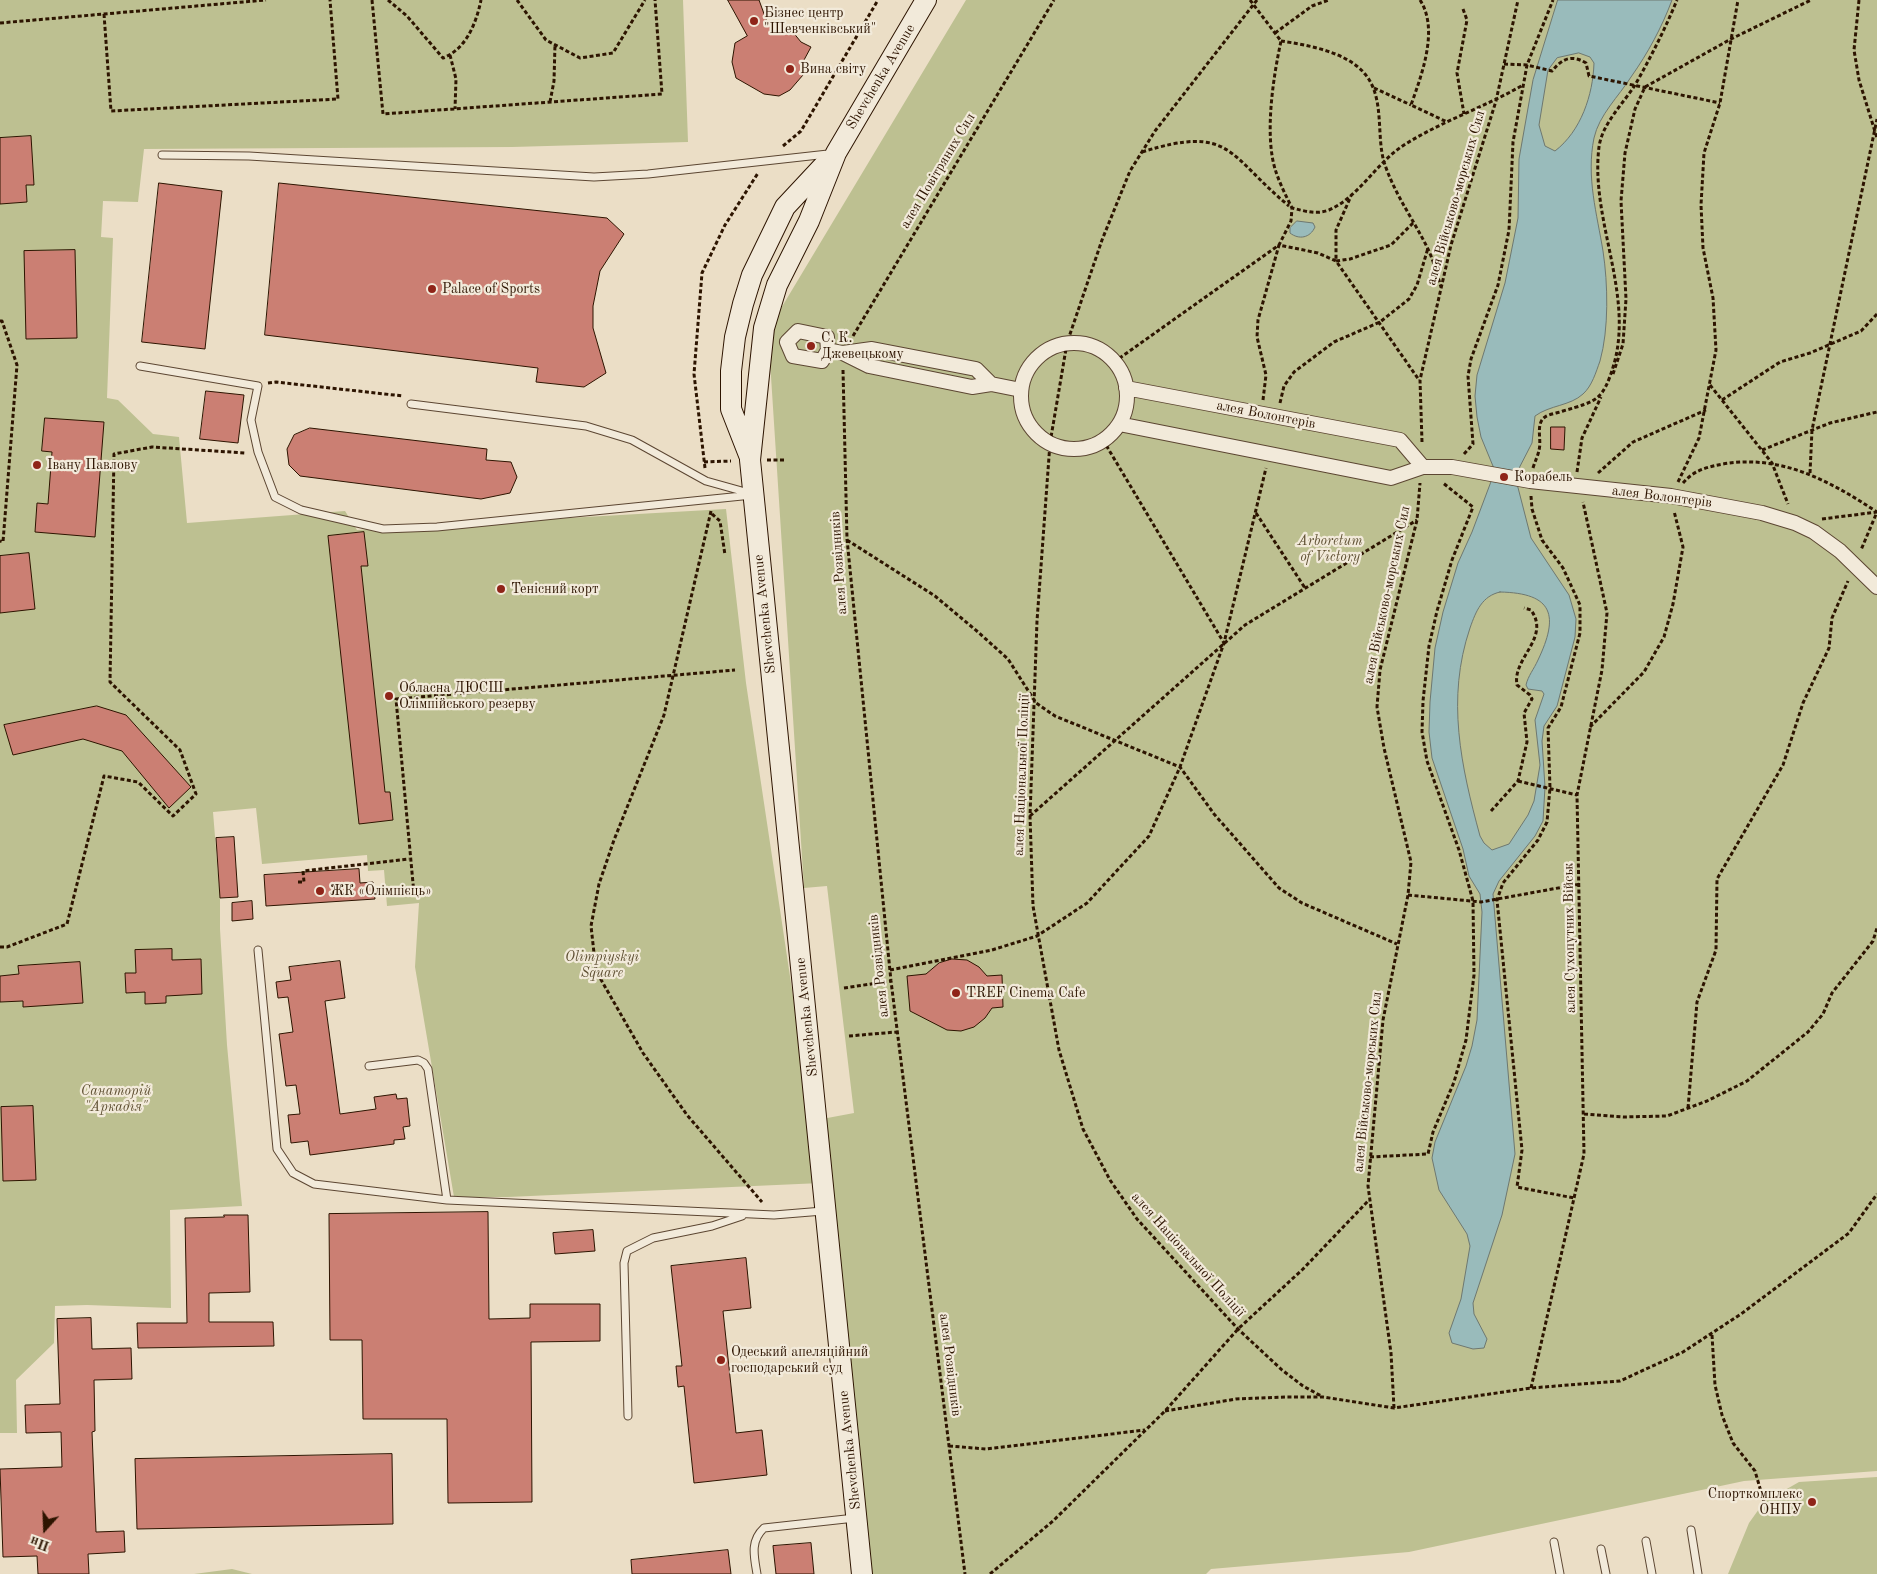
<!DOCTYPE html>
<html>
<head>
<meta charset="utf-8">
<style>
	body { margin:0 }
	#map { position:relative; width:1877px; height:1574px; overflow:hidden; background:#ebdec6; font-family:"Old Standard TT",serif }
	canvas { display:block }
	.north { position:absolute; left:20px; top:1504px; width:50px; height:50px; -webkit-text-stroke:4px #f2eada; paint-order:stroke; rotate:200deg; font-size:14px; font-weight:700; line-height:20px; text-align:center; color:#2d1400 }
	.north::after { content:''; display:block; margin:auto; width:18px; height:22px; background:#2d1400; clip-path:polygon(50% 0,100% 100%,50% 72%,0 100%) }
</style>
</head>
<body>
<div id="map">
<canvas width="1877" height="1574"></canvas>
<div class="north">Пн</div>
</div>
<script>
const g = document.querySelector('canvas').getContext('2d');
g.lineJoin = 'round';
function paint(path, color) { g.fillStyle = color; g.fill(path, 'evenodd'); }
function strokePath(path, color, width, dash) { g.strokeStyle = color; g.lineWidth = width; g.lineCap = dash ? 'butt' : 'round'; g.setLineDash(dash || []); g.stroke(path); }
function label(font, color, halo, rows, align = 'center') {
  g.font = font + ' "Old Standard TT",serif'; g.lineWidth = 4.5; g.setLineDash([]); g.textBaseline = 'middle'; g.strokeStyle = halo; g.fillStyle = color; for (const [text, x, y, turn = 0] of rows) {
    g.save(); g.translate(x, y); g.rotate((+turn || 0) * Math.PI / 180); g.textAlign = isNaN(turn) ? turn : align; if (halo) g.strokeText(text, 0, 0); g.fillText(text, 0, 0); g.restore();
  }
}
paint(new Path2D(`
	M0,0H683L688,142L512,147L144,149L138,202L103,201L101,237L113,238L107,398L118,400L153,434L179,437L187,523L345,511L357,530L726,509L746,683L821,1183L508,1197H454L415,967L419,903L387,906L384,870L368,871L367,855L262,864L256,808L213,812L220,898V929L227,1045L242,1206L170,1210L171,1308L87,1305L55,1306L54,1343L16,1380L17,1433H0Z
	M966,0H1877V1471L1744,1481L1409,1552L1211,1569L1206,1574H865L822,1119L854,1113L827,886L804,888L768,330Z
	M1877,1477V1574H1728L1749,1523L1764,1502L1799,1482Z
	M232,1569L252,1574H194Z`), '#bdc091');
const water = new Path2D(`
	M1558,0H1672C1662,27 1648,53 1631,77C1619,96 1599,115 1594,138C1586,177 1597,214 1603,251C1608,284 1609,329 1600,361C1596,372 1592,386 1583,394C1570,406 1550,405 1535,416L1532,443L1515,476L1531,538L1569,595L1576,619L1575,637L1557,706L1544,726L1542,741L1545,787L1543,821L1535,836L1499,881L1493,894L1515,1154L1502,1215L1473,1303L1474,1314L1487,1339L1484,1348L1473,1349L1452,1343L1449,1333L1461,1299L1470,1246L1467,1234L1439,1190L1432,1158L1435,1142L1466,1066L1472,1046L1477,1020L1482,912L1480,894L1469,876L1463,849L1432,758L1429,732L1430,702L1435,648L1443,612L1458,563L1472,532L1495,471L1481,437L1477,417L1475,396L1477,375L1505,283L1518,218L1519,159L1533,80ZM1579,53L1590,57L1594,63C1593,95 1581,131 1555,151L1545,146L1539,125L1548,70L1557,58ZM1500,592C1554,593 1559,616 1538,660C1534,669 1528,676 1526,685L1528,689L1542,691L1544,694L1535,720L1540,765L1534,801L1528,815L1509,844L1492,850L1484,843L1480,836C1461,766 1446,699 1470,628C1476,611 1482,596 1500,592Z
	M1297,221L1313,223L1315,227C1310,238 1299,240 1290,233V228Z`);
paint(water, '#9bb');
strokePath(water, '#6e7870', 1);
const building = new Path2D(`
	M728,0H759L767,22L792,31L801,42L811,47L804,60L803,75L790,90L779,96L764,94L736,78L732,62L735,43L747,36Z
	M31,136L34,185H26L27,202L0,204V138Z
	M159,183L222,191L205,349L142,342Z
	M279,183L607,218L624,234L600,271L593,306V328L606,373L584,387L536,382L538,368L265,335Z
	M75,250L77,338L26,339L24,251Z
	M206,391L244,395L238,443L200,439Z
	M45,418L104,422L95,537L35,532L37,503L48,504L52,452L42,451Z
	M1551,427H1565L1564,450L1551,449Z
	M310,428L487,449L486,460L511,462L517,477L510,493L481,499L300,476L289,465L287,449L294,435Z
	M364,532L368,566H361L385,792H390L393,820L359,824L328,536Z
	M29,553L35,609L0,613V556Z
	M97,706L126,715L191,787L169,808L122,751L83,739L13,755L4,725Z
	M234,837L238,897L220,898L216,838Z
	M359,869L360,883L373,882L375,899L266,906L264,875Z
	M252,901L253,919L232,921V903Z
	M172,949V960L201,959L202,994L166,996V1003L145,1004V992L126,993L125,973H136L135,950Z
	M952,959L967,960L979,967L987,976L1002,975L1003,1007L992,1008L985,1018L974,1027L961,1031L947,1030L910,1011L907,976L926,974L939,963Z
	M340,961L345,998L325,1001L340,1114L376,1109L374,1097L396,1094L397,1099L407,1098L410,1126L403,1127L405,1139L394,1140V1144L310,1155L308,1141L291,1143L288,1115L300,1114L296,1085L286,1086L279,1034L293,1032L288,997L278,998L276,982L291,980L289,967Z
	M80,962L83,1003L23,1007V1001L0,1002V976L19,974L18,966Z
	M33,1106L36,1180L3,1181L1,1107Z
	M488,1212L489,1319L530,1318V1304H600V1341L531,1342L532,1502L448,1503L447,1419H363L362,1340H330L329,1214Z
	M224,1215H248L250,1292L209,1293V1322H273L274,1346L138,1348L137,1323H187L185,1218L224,1217Z
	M593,1230L595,1251L555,1254L553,1233Z
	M746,1258L751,1308L723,1311L736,1433L762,1430L767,1475L694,1483L684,1386L678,1387L676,1366H682L671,1266Z
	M91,1318L92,1349L131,1348L132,1379L94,1380L95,1431L92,1432L96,1532L124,1531L125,1552L88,1554L89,1574H38L37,1556L3,1557L0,1469L62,1467L61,1432L26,1433L25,1405L60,1404L57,1319Z
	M392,1454L393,1524L137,1529L135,1459Z
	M811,1543L814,1574H776L773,1546Z
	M728,1550L731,1574H632L631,1560Z`);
paint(building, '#cb7f73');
strokePath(building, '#2d1400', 1);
const lane = new Path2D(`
	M162,155L249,156L594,177L648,174L828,154
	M140,366L258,386L251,420L258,452L275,497L301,510L383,529L437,527L752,495
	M411,404L586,426L632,440L706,481L749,493
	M258,950L277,1149L293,1173L314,1184L447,1200L774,1215L823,1211
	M369,1066L418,1060L424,1063L428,1069L447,1200
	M628,1416L624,1263L627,1251L653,1238L712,1226L742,1216
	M1691,1530L1698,1574
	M1646,1541L1652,1574
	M1554,1542L1560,1574
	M1601,1549L1606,1574
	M757,1574C754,1556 750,1541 764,1528L855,1518`);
const street = new Path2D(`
	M798,331L827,337L828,350L822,361L793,356L787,342Z
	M1021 396a53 53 0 1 1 106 0a53 53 0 1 1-106 0Z
	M828,350L843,353L869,366L972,387L991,384L1021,390
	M843,353L872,349L976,369L991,384
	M1126,388L1400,440L1423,467
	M1119,424L1391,478L1423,467H1452L1530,481L1671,496L1762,513L1795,523L1814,532L1840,551L1877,587`);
const secondary = new Path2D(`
	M749,455L731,409V371L735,337L743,304L752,275L785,207L827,162
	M862,1574L750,460L764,328L777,285L809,221L836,153L926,0`);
strokePath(lane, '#5c4632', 9);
strokePath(street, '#5c4632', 16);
strokePath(secondary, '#2d1400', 22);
strokePath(new Path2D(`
	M372,0L383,114L662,94L655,0
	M388,0L407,16L443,58C466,49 476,24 481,0
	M517,0L546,40L580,58L613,53L645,0
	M1250,0L1281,41C1273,78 1264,137 1276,172C1280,184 1286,196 1292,208
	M1257,0L1155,131L1130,171L1102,240L1067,343L1050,443L1037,621L1030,816L1033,906L1059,1050L1083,1129L1110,1180L1137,1219L1238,1329L1282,1370L1303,1386L1323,1397
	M1420,0C1439,29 1422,74 1411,105L1447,122
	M1859,0L1854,50L1859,80L1877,138
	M1463,9L1467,20L1457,73L1464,114
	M104,14L111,111L338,99L330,0
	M0,23L266,0
	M1275,33L1312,6L1329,0
	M1281,41C1308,45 1347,52 1365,74C1385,98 1376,134 1384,162C1394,193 1413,219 1427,247C1433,259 1437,274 1441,287
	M450,55L456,79L455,109
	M1504,64L1527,65L1552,71C1562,59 1571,54 1586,63L1589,76L1720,103
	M1374,88L1411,105
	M550,102L554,81L555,44
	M783,146L801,131L878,0
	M1142,152C1232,124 1227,155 1289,206
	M1413,223L1391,245L1350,259L1336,261L1419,380
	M0,321H2L17,365L3,542L0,541
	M853,336L1054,0
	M1114,362L1279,245L1291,221L1292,208C1305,211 1316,215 1329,210C1359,197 1376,163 1404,145C1442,121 1485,107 1523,85
	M843,370L847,539L891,981L965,1574
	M1613,374L1623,344L1626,299L1621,201L1625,153L1635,109L1645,87L1731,39L1811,0
	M268,383L276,382L403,396
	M1710,385L1772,463L1788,504
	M1263,400L1266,375L1257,337L1258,320L1279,245L1318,253L1336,261V230L1351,196
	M1722,400L1780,362L1810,353L1861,331L1877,314
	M1280,403L1284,386L1294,372L1334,342L1380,322L1409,299L1417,285L1428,248
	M1103,440L1224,643
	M1422,442L1420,380L1451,245L1496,101L1518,0
	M1762,450L1830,423L1877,412
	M1464,454L1473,444L1468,376L1471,359L1498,285L1509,230L1513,142L1527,65L1553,0
	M767,460H784
	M704,462L731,461
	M705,468L694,374L702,273L725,225L758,173
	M1533,468C1535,461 1538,456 1539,450C1542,440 1535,424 1545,417C1549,414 1558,413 1563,411C1597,401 1603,401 1614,364C1634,293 1590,219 1599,147C1602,124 1623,104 1635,85C1651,57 1665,29 1677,0
	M1577,472L1582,438L1601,397
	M1598,473L1633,442L1706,410
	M1810,473L1812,430L1877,119
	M1678,482L1699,438L1716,350L1713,298L1703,248L1701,205L1704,153L1720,103L1738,0
	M1683,483C1694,470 1707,467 1723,464C1781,454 1830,481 1877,512
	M1531,496L1532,509L1542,540L1563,568L1580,605V633L1561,707L1548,728L1550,788L1547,822L1538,840L1503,883L1497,900L1522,1150L1517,1187L1574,1198
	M711,511L664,715L614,840L599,884L591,926L596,971L643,1053L687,1115L762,1202
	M1256,513L1305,588
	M712,514L720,521L725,555
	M1822,519L1877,512L1861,550
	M847,540L935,596L978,632L1008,659L1036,703L1055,716L1180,767L1214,814L1279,888L1302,903L1397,944
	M1590,727L1644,672L1664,637L1673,604L1683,547L1674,511
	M1518,781L1577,795
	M1491,811L1518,781L1527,742L1524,713L1532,699L1530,695L1517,685C1512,658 1551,638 1531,610L1524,608
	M1030,816L1245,625L1417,520
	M298,882H304L303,871L409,859
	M414,894L396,699L735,670
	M1408,895L1481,902L1580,884
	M0,947H7L67,924L104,776L138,782L173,816L196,794L180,750L110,682L114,454L152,447L246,453
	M890,970L992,950L1037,936L1087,903L1149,836L1180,767L1224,643L1266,468
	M844,988L891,981
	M849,1036L896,1032
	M1688,1108L1697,1002L1716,950L1717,879L1783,765L1803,703L1829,648L1832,618L1848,581
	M1584,1114L1623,1117L1667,1116L1707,1101L1747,1081L1808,1032L1823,1014L1832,993L1873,941L1877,928
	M1370,1157L1428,1154L1433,1132L1454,1082L1466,1040L1474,975L1473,901L1459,850L1427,761L1422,732L1423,701L1429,646L1437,611L1452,560L1473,507L1443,483
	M1712,1335L1715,1385L1722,1415L1733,1443L1755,1471L1764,1502
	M1531,1388L1584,1154L1577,795L1602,670L1607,613L1583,502
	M1394,1408L1391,1353L1368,1186L1383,1020L1408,895L1411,862L1384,748L1377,707L1380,670L1417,520L1420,483
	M1165,1411L1236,1399L1286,1397H1323L1394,1408L1531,1388L1620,1381L1683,1352L1741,1314L1849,1233L1877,1194
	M949,1446L986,1449L1145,1430
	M990,1574L1053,1521L1165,1411L1238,1329L1303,1269L1369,1200`), '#2d1400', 3, [4, 2.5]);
strokePath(lane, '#f2eada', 7);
strokePath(street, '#f2eada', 14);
strokePath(secondary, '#f2eada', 20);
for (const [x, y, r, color] of [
	[754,21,5,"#8f2418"],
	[790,69,5,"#8f2418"],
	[432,289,5,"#8f2418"],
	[811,346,5,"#8f2418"],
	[37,465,5,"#8f2418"],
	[1504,477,5,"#8f2418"],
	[501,589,5,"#8f2418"],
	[389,696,5,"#8f2418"],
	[320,891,5,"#8f2418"],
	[956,993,5,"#8f2418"],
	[721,1360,5,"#8f2418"],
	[1812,1502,5,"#8f2418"]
]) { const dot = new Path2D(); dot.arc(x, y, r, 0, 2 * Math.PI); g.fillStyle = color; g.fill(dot); strokePath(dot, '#f2eada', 2); }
label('14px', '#2d1400', '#f2eada', [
	["Бізнес центр",764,13],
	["\"Шевченківський\"",764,29],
	["Вина світу",800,69],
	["Palace of Sports",442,289],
	["С. К.",821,338],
	["Джевецькому",821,354],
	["Івану Павлову",47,465],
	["Корабель",1514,477],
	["Тенісний корт",511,589],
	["Обласна ДЮСШ",399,688],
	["Олімпійського резерву",399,704],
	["ЖК «Олімпієць»",330,891],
	["TREF Cinema Cafe",966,993],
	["Одеський апеляційний",731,1352],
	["господарський суд",731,1368],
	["Спорткомплекс",1802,1494,"right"],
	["ОНПУ",1802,1510,"right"]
], 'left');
label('14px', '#2d1400', '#f2eada', [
	["Shevchenka Avenue",881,77,-59],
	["алея Повітряних Сил",938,171,-59],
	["алея Військово-морських Сил",1456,198,-74],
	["алея Волонтерів",1266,415,11],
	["алея Волонтерів",1662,497,7],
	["алея Розвідників",839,563,-94],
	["алея Військово-морських Сил",1387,595,-78],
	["Shevchenka Avenue",765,614,-96],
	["алея Національної Поліції",1022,775,-88],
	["алея Сухопутних Військ",1570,938,-91],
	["алея Розвідників",879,966,-96],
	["Shevchenka Avenue",807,1017,-96],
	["алея Військово-морських Сил",1368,1082,-84],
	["алея Національної Поліції",1188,1255,48],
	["алея Розвідників",950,1365,83],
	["Shevchenka Avenue",850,1450,-96]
]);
label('italic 14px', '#5f5033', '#f2eada', [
	["Arboretum",1330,541],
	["of Victory",1330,557],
	["Olimpiyskyi",602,957],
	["Square",602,973],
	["Санаторій",116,1091],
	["\"Аркадія\"",116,1107]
]);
</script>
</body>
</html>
